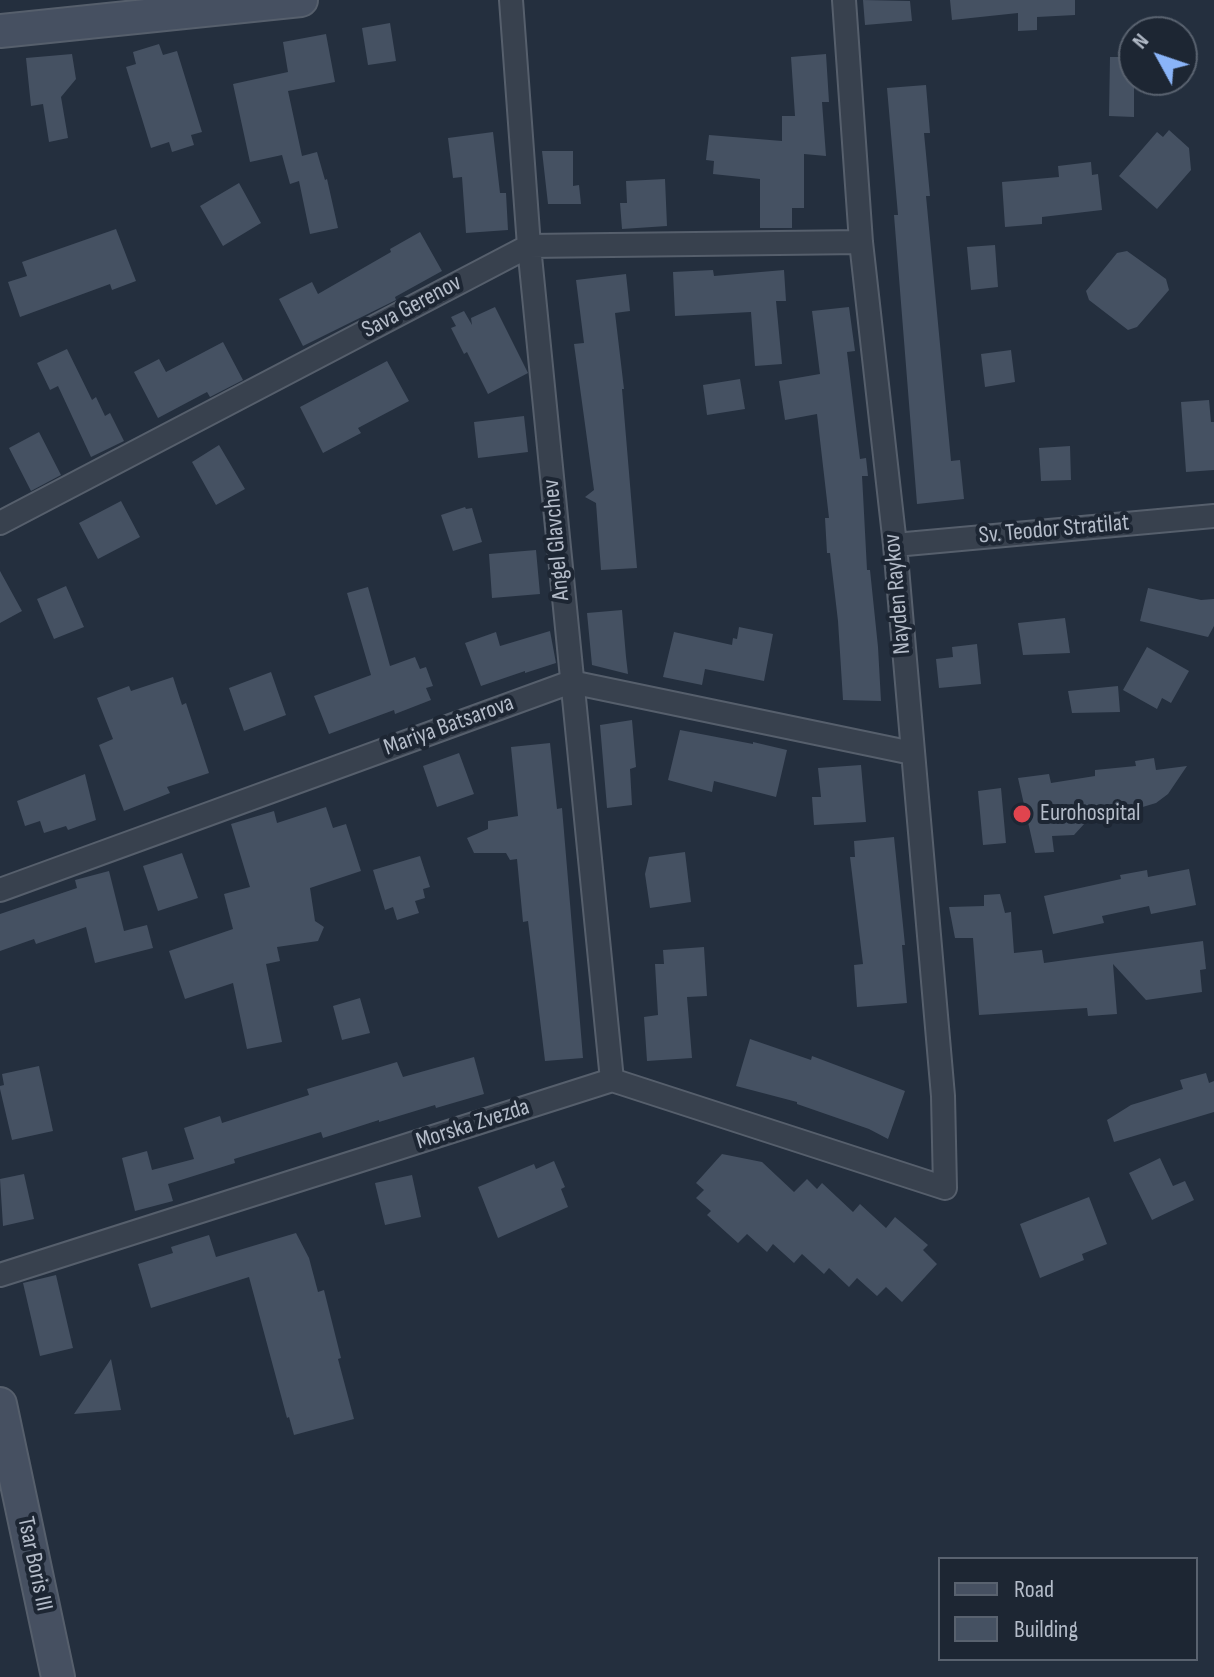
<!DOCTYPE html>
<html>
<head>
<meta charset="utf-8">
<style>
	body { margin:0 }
	#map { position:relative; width:1214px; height:1677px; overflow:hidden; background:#242f3e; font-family:"Sofia Sans Condensed",sans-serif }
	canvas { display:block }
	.legend { position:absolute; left:938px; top:1557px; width:260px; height:104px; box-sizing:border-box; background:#1d2633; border:2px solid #59626f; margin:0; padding:10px 14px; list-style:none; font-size:24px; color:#b4bcc9 }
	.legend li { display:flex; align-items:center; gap:16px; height:40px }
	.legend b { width:40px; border:2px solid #59626f }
	.north { position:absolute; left:1118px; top:16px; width:80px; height:80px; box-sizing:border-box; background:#1d2633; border:2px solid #59626f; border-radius:50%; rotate:310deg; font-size:22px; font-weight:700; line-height:32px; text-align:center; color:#b4bcc9 }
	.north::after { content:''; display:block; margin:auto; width:28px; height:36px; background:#8ab4f8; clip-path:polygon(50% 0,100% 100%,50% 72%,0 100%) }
</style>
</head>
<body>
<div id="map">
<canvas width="1214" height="1677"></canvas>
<ul class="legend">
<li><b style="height:10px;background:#465061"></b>Road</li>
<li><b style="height:22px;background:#455162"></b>Building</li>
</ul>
<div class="north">N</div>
</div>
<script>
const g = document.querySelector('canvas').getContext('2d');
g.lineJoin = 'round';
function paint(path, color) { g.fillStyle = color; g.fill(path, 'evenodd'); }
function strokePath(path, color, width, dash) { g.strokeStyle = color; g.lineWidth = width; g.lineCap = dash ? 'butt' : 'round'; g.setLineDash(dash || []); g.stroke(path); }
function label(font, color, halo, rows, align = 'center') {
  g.font = font + ' "Sofia Sans Condensed",sans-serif'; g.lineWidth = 8; g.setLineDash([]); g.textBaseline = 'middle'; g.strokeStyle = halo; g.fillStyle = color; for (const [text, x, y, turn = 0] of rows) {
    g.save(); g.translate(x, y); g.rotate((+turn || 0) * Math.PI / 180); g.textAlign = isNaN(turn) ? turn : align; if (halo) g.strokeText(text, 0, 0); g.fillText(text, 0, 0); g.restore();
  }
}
paint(new Path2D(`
	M863,0L910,1L912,21L865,25Z
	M950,0H1075V15L1037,17V30L1018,31V13L952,20Z
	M390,23L396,61L368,65L362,28Z
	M326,34L335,82L288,91L302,156L317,152L325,180L327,179L338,228L310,234L299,181L290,184L282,155L250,162L233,84L288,72L283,42Z
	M159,44L163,55L177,51L202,132L191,135L194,145L172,152L169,142L151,148L126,67L136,64L133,52Z
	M72,54L76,79L61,97L68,138L49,142L43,104L31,106L26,58Z
	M826,54L829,102H822L826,156L804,154V208H792V228H760V179L713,174L714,161L706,160L709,135L782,141V116H795L791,57Z
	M1110,57H1134V117L1109,116Z
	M926,85L930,133H924L930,196H926L951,461L960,460L964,499L917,504L894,215H898L887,88Z
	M1169,130L1189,148L1191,170L1157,209L1119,176L1157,132L1163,137Z
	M493,132L500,193H506L508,230L466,233L462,177L453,178L448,138Z
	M542,151H573V186L579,185L581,204H548Z
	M1091,162L1092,175L1098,174L1102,210L1042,217V224L1005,227L1002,182L1059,177L1058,166Z
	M665,179L667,226L622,229L620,203H627L626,181Z
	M239,183L261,223L223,246L200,206Z
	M116,229L136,281L112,290L110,284L20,317L8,282L27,276L22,262Z
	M420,232L442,271L395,297L396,300L303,346L279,299L312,282L318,294L391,252L390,249Z
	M995,245L998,287L971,290L967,247Z
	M1127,251L1166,279L1169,290L1137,327L1128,330L1089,300L1086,291L1117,253Z
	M713,270L714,276L784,270L786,301H776L782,364L755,366L751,312L675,316L673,272Z
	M626,274L630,311L615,313L624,389H622L637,568L601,570L596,503L585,497L594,490L574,344L584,343L576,280Z
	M495,307L528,373L488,394L467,352L464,354L451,328L456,326L451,317L464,311L472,325L471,318Z
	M849,307L855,351L847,352L860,459L866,458L868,476H862L863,494L867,570H870L878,647L881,701L843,700L838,621L830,553H827L825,518H829L817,414L785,420L779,381L820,374L812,311Z
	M223,342L243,380L210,397L207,392L158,418L134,372L159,359L166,372Z
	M67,349L92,400L96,397L105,416L110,413L124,441L91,457L58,386L50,390L37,363Z
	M1011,350L1015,382L985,387L981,354Z
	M387,361L409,401L358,428L361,433L323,453L300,407Z
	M740,379L745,409L707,415L703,385Z
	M1209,400L1211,422H1214V470L1186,472L1181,402Z
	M524,416L528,452L478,458L474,422Z
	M39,432L61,475L31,491L9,448Z
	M219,445L245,489L216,505L192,462Z
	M1070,446L1071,480L1041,481L1039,448Z
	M121,501L140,537L98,559L79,523Z
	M465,507L466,509L472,508L482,542L453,551L441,515Z
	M536,550L540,594L492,598L489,554Z
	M0,571L22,611L0,623Z
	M66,586L84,627L54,639L37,599Z
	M368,587L390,666L415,657L420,669L426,667L433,686L426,688L431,700L395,714L394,710L329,734L314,696L371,675L347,593Z
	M1148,588L1201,600L1214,599V626L1208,637L1140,621Z
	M622,610L626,657L628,674L592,665L587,613Z
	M1065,618L1070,653L1023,655L1018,623Z
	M739,627L773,634L764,681L705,669L702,685L663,677L674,632L732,645L733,638L737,639Z
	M550,631L556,663L525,673V671L481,686L465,643L496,632L500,646Z
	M977,644L981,684L939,688L936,659L953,657L952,647Z
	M1147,647L1189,671L1171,703L1162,698L1157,709L1123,690Z
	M271,672L286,715L244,731L229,688Z
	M173,677L182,705L186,703L209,773L167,787L170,793L124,811L99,745L113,739L97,698L129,686L131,691Z
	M1118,686L1120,712L1072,713L1068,691Z
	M632,720L636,767L630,769L632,805L607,808L600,725Z
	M680,730L753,744V742L787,750L776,797L714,781L712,792L668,780Z
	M550,743L557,809L562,808L583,1058L545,1061L528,921L523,922L517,859L510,860L506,853H474L467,838L488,829V821L518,816L511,747Z
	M459,753L474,794L437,807L423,766Z
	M1154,758L1156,770L1187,766L1168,794L1156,803L1136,809L1135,816L1085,823L1074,835L1052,836L1054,852L1035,853L1018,778L1049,774L1051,783L1095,776V770L1136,766L1135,761Z
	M861,765L866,822L814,825L812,797H821L818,768Z
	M85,774L96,820L68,830L66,826L44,833L40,821L25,826L17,801Z
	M1001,788L1006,843L983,845L978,791Z
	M326,807L333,828L346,824L361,871L310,888L315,921L324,927L318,941L277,947L280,961L266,964L282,1042L247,1049L233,983L185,999L169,951L233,929L224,894L250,887L231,824L274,811L277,823Z
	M894,837L905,945H902L907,1003L857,1007L854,965L863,964L850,857H855L854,841Z
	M685,852L691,902L650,908L645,874L649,857Z
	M182,853L198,898L158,911L143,866Z
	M420,856L430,887L423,889L425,898L415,901L419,913L397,920L393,907L385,910L373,870Z
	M1189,869L1196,905L1151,914L1149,906L1102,916L1104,923L1053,934L1044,896L1121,879L1120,875L1147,870L1148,877Z
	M109,871L124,931L147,925L153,948L95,963L86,927L36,944L34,939L0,951V914L77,888L75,880Z
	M1000,894L1005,913L1011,912L1014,953L1042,950L1044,963L1203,941L1206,969L1200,970L1202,992L1146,1000L1113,964L1117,1014L1088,1016L1087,1008L979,1015L973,938H955L949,907L984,906V895Z
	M704,947L707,996L687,997L692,1058L647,1061L644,1017L658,1015L655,964H664L663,950Z
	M360,998L370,1033L342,1040L333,1006Z
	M750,1039L811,1060L812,1056L905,1091L888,1139L869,1129L797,1104V1102L736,1086Z
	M474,1057L484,1094L436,1108L435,1105L379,1122V1120L323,1138L321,1132L234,1159L235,1163L168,1184L173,1201L135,1211L122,1158L147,1151L152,1170L194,1159L184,1128L220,1116L222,1123L309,1095L307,1089L397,1062L403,1077Z
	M39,1066L53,1131L12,1140L0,1089V1086L4,1085L2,1074Z
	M1206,1073L1209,1083L1214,1081V1112L1114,1142L1107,1120L1131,1105L1183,1089L1180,1080Z
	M722,1154L762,1162L794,1192L807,1179L817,1189L822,1183L853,1212L860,1204L886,1228L895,1217L928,1245L923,1250L937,1264L902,1302L886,1287L877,1296L857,1278L849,1287L829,1268L824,1274L802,1254L794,1263L773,1244L767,1252L747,1234L738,1243L707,1215L711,1211L696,1198L704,1190L696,1183Z
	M1160,1158L1173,1186L1185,1181L1194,1200L1152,1220L1129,1173Z
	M554,1161L565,1187L561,1189L568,1207L498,1238L478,1187L534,1164L536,1169Z
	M24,1174L34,1219L3,1226L0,1179Z
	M412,1175L421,1217L385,1225L375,1183Z
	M1089,1197L1107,1244L1082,1254L1084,1260L1040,1278L1020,1224Z
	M296,1233L309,1258L318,1292L324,1290L341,1358L338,1359L354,1419L294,1435L289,1417L287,1418L249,1277L151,1308L138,1264L173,1253L171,1247L209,1235L216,1257Z
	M56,1275L73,1348L40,1356L23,1283Z
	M111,1359L121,1410L74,1414Z`), '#455162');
const street = new Path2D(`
	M511,0L529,246L612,1080
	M0,523L529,246L861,242
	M895,545L1214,516
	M0,890L571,682L912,753
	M0,1275L612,1080L945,1188L943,1096L895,545L861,242L844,0`);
const secondary = new Path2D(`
	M0,31L301,0
	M0,1404L58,1677`);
strokePath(street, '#565f6c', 26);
strokePath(secondary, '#565f6c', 36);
strokePath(street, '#38414e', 22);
strokePath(secondary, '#465061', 32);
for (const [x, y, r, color] of [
	[1022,814,10,"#e0444e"]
]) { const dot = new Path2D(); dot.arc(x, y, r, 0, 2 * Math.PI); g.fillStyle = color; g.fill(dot); strokePath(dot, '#1d2633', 3); }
label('24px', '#b4bcc9', '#1d2633', [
	["Sava Gerenov",412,307,-28],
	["Sv. Teodor Stratilat",1054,530,-5],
	["Angel Glavchev",557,540,-95],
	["Nayden Raykov",898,594,-95],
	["Mariya Batsarova",449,726,-20],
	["Morska Zvezda",473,1125,-18],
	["Tsar Boris III",34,1564,78]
]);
label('24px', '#b4bcc9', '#1d2633', [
	["Eurohospital",1040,814]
], 'left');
</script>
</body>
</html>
